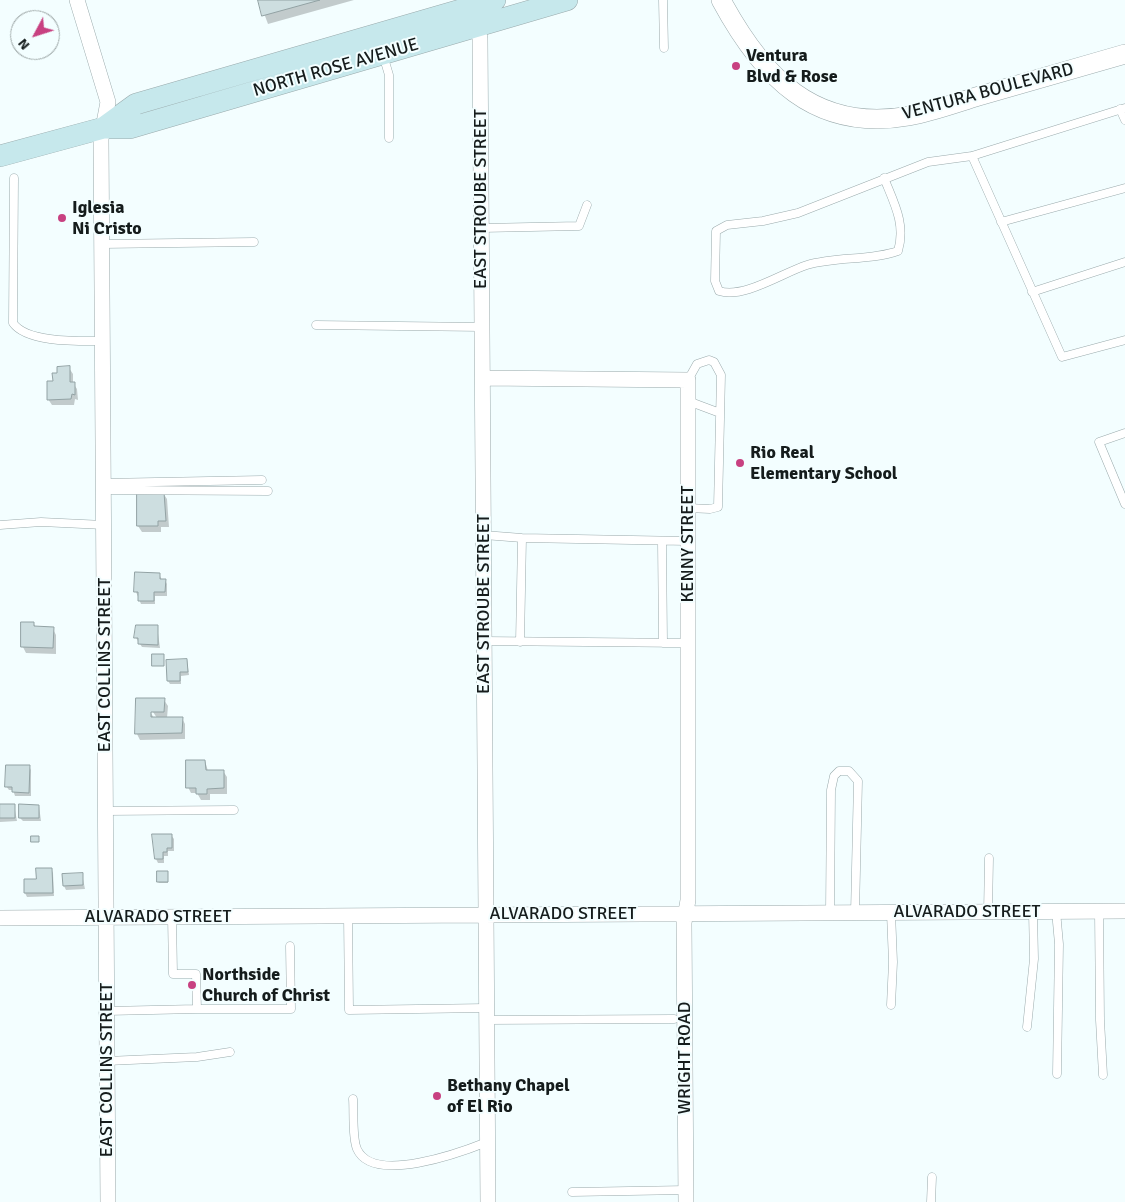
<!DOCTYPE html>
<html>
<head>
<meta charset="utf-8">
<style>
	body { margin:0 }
	#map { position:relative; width:1125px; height:1202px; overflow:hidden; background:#f3feff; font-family:Signika,sans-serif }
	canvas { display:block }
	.north { position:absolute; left:10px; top:10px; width:50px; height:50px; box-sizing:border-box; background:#f3feff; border:1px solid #9aa4a4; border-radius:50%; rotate:230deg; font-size:14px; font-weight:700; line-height:20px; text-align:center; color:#151c1c }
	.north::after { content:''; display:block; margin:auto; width:18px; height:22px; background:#c84181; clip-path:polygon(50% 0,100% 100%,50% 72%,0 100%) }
</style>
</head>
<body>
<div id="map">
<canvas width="1125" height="1202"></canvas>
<div class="north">N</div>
</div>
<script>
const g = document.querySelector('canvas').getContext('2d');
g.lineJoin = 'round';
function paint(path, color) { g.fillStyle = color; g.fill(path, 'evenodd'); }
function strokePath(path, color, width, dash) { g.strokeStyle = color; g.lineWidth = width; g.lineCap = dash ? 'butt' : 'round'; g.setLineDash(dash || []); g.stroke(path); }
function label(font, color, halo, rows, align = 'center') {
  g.font = font + ' Signika,sans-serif'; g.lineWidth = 4; g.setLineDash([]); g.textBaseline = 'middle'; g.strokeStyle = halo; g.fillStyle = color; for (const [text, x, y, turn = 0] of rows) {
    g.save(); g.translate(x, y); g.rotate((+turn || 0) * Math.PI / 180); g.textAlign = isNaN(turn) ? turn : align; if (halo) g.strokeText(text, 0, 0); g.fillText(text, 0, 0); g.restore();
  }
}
paint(new Path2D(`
	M259,0H354L268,24Z
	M69,368L73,374V383L77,389L78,400L75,399L74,405H52L48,399L54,382L58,374Z
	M163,493L167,499L169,527H161V532H142L138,526Z
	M159,574L162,580H165L167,584V596H155V604H141L136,592Z
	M33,623L36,627L53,629L56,635V654L26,653L23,647Z
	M157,626L160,648L142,647L136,638L137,627Z
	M187,660L189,675L181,676V684H170L168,681Z
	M137,699L164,700L168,706L167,718H182L185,724V739L140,740L137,734ZM149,706L157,718H154L147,707Z
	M205,761L208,771H223L227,777V794H210V800H201L197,793H191L188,787Z
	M29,766L31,770V796H15L13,790H9L6,786Z
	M14,805L17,821L0,822V806Z
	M39,806L41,821H23L20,818Z
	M153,835H171L174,839V851H168V856H164V863H158L156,859Z
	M51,869L53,873L54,896L27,897L25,893Z
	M82,874L85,889L66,890L64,886Z
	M168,874V883H159L158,882Z`), '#0003');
const building = new Path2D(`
	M258,0H320L262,16Z
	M70,366V382H75V395L72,394L71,399L47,400V381H53L52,373H57V367Z
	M137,492H164L166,521H158V526H137Z
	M135,572L160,573V579H166L165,592H154V601H138V592H134Z
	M21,622H34V626L54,627L53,648L21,647Z
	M136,625H158V645L138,644V638H134Z
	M152,654H164V666H152Z
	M187,659L188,672H180V681H167L166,660Z
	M136,698H165L164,712H151V717H183L182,733L135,734Z
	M186,760H205L206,770H224V788L207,789V794H196V788H186Z
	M6,765H30L29,793L12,792V787H5Z
	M0,804H15V818H0Z
	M19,804L39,805V818H19Z
	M152,834H172V848H167V852H163V859H155Z
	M31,836H39V842H31Z
	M36,868H52L53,893H24V879H36Z
	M157,871H168V882H157Z
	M83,873V885L63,886L62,874Z`);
paint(building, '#cddee0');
strokePath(building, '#92a2a4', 1);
const service = new Path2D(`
	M663,0L664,48
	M383,55L389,75V138
	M1120,109L1125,120
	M972,156L1062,357L1125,340
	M14,178L13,323C27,343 79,341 102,341
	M884,178C894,203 906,224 898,251C869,261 837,256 807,265C782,273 744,299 719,291L715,281L716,231L727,225L763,221L798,213L928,162L972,156L1125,108
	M1001,222L1125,188
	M482,228L579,226L587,205
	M102,244L254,242
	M1032,292L1125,262
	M316,325L482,327
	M688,401L720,413
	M1125,433L1099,442L1125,504
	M103,483L262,480
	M104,490L268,491
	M687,508L710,509L718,507L721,375L714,362L709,360L697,364L688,380
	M0,525L41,522L104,525
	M484,535L522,538L687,541
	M662,541L663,643
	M484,641L688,643
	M520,642L522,538
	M105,811L234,810
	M1056,911L1059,944L1057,1074
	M1099,911L1100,1020L1103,1075
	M830,913L831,790L834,776L839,771H849L858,781L855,913
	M988,913L989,858
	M348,915L349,1010L486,1008
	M891,1005L893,962L891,913
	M197,1009H291L290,946
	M107,1011L197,1009L196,974H173L172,916
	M486,1020L674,1019
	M1027,1027L1034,959L1033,912
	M107,1061L197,1057L230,1052
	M353,1099C354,1112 352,1138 357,1149C373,1185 462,1152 487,1142
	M572,1192L686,1190
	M931,1202L932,1177`);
const minor = new Path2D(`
	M77,0L108,102L101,139L108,1202
	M476,16L480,39L488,1202
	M483,378L688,380V900L684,923L686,1202
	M0,918L1125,911`);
const tertiary = new Path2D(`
	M721,0C762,76 814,133 909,116C932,112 956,103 979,96C1027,82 1076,68 1125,54`);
const secondary = new Path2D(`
	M103,128L136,104L495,0
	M0,156L103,128H130L567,0`);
strokePath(service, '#9aaaac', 9);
strokePath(minor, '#9aaaac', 16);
strokePath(tertiary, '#9aaaac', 20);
strokePath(secondary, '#9aaaac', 22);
strokePath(service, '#fff', 8);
strokePath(minor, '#fff', 15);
strokePath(tertiary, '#fff', 19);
strokePath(secondary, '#c6e8ec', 21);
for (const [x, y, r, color] of [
	[736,66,5,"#c84181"],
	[62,218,5,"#c84181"],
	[740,463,5,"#c84181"],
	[192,985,5,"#c84181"],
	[437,1096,5,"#c84181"]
]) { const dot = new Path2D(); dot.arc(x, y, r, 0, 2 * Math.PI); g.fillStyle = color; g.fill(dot); strokePath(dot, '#f3feff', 2); }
label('bold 18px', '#151c1c', '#f3feff', [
	["Ventura",746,56],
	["Blvd & Rose",746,77],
	["Iglesia",72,208],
	["Ni Cristo",72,229],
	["Rio Real",750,453],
	["Elementary School",750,474],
	["Northside",202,975],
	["Church of Christ",202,996],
	["Bethany Chapel",447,1086],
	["of El Rio",447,1107]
], 'left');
label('18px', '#151c1c', '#f3feff', [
	["NORTH ROSE AVENUE",336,68,-16],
	["VENTURA BOULEVARD",988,92,-15],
	["EAST STROUBE STREET",481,199,-90],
	["KENNY STREET",688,544,-90],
	["EAST STROUBE STREET",484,604,-90],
	["EAST COLLINS STREET",105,665,-90],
	["ALVARADO STREET",967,912],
	["ALVARADO STREET",563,914],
	["ALVARADO STREET",158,917],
	["WRIGHT ROAD",685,1058,-90],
	["EAST COLLINS STREET",107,1070,-90]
]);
</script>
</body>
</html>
